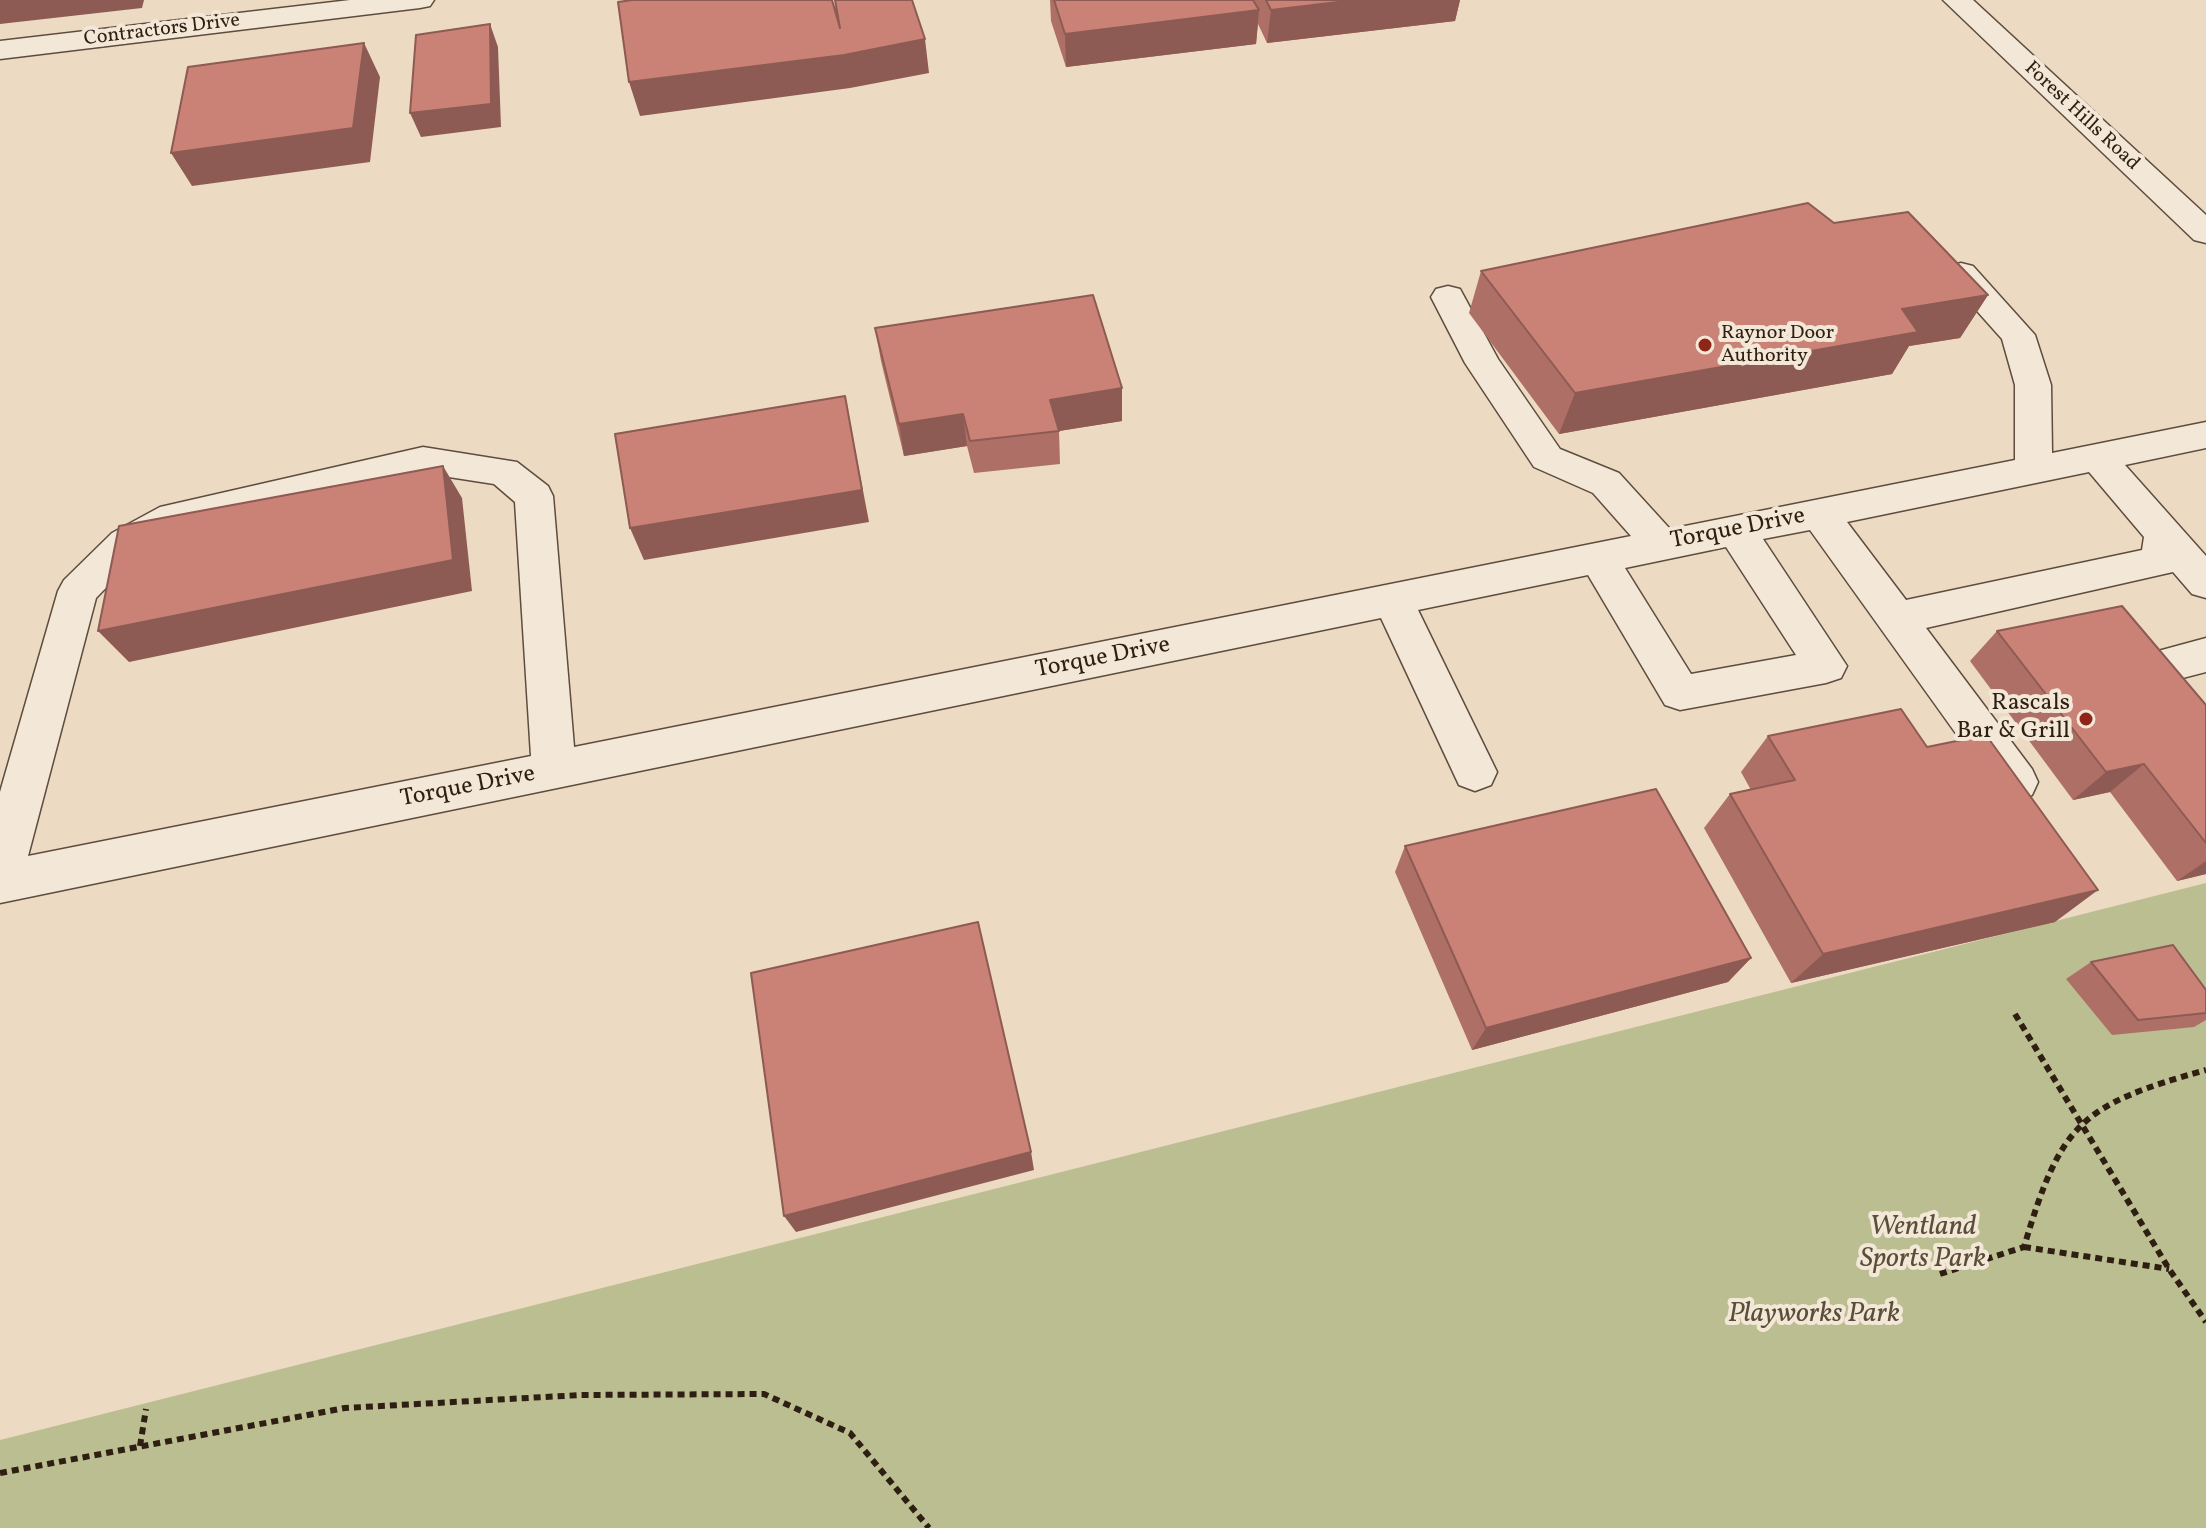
<!DOCTYPE html>
<html>
<head>
<meta charset="utf-8">
<style>
	body { margin:0 }
	canvas { display:block; background:#ecdac2 }
</style>
</head>
<body>
<canvas width="2206" height="1528"></canvas>
<script>
const g = document.querySelector('canvas').getContext('2d');
g.lineJoin = 'round';
function paint(path, color) { g.fillStyle = color; g.fill(path, 'evenodd'); }
function strokePath(path, color, width, dash) { g.strokeStyle = color; g.lineWidth = width; g.lineCap = dash ? 'butt' : 'round'; g.setLineDash(dash || []); g.stroke(path); }
function label(font, color, halo, rows, align = 'center') {
  g.font = font + ' Vollkorn,serif'; g.lineWidth = 8; g.setLineDash([]); g.textBaseline = 'middle'; g.strokeStyle = halo; g.fillStyle = color; for (const [text, x, y, turn = 0] of rows) {
    g.save(); g.translate(x, y); g.rotate((+turn || 0) * Math.PI / 180); g.textAlign = isNaN(turn) ? turn : align; if (halo) g.strokeText(text, 0, 0); g.fillText(text, 0, 0); g.restore();
  }
}
paint(new Path2D(`
	M2206,883V1528H0V1440Z`), '#bbbe91');
const minor = new Path2D(`
	M350,0H434L430,6L420,8L0,59V41Z
	M1943,0H1973L2206,215V243L2194,240Z
	M1961,263L1973,266L2035,335L2051,385L2052,453L2206,422V448L2125,465L2206,556V598L2192,594L2173,572L1926,628L2032,769L2038,782L2032,795L2016,801L2000,795L1810,530L1763,539L1847,666L1841,678L1826,683L1680,710L1665,705L1588,575L1418,610L1497,772L1491,785L1475,791L1459,785L1381,618L0,903V792L58,591L64,580L112,533L160,507L423,447L517,462L548,486L553,496L574,747L1631,536L1593,493L1534,467L1465,363L1431,297L1436,289L1448,286L1460,289L1498,359L1560,449L1619,473L1670,529L2015,460V385L2002,339L1944,274L1949,266ZM2089,472L2144,537L2142,550L1906,600L1847,522ZM423,473L494,484L515,502L531,756L28,856L96,598L140,553L185,529ZM1726,547L1796,655L1691,674L1625,568Z
	M2206,638V672L2140,689L2125,684L2119,672L2125,660Z`);
strokePath(minor, '#5e4d3e', 3);
strokePath(new Path2D(`
	M2015,1014L2169,1269L2206,1322
	M2024,1247L2169,1269
	M1940,1274L2024,1247C2061,1122 2081,1105 2206,1070
	M140,1446L146,1409
	M0,1473L345,1408L581,1395L764,1394L850,1433L929,1528`), '#2f1e12', 6, [7, 5]);
paint(minor, '#f3e7d7');
paint(new Path2D(`
	M1050,0H1460L1455,21L1267,43L1258,24L1256,44L1066,67L1051,21Z
	M1834,223L1988,295L1960,338L1909,346L1892,374L1559,434L1469,313L1481,271Z
	M875,328L1122,388V421L1059,431L1060,464L974,473L967,446L904,456L881,361Z
	M1997,631L2206,705V874L2177,881L2110,792L2073,800L1970,661Z
	M1768,736L1927,747L2055,922L1791,983L1704,828L1730,794L1751,790L1741,772Z
	M1405,846L1751,958L1728,982L1472,1050L1395,872Z
	M2091,962L2206,990V1020L2194,1027L2112,1035L2066,979Z`), '#ae7066');
paint(new Path2D(`
	M0,0H144L142,8L0,24Z
	M1355,0H1460L1455,21L1267,43L1271,10Z
	M1259,10L1256,44L1066,67L1065,34Z
	M490,24L498,47L501,127L421,137L410,113Z
	M925,39L929,73L850,88L640,116L629,82Z
	M364,43L380,77L370,162L192,186L171,153Z
	M1988,295L1960,338L1909,346L1892,374L1559,434L1575,393L1902,309Z
	M1122,388V421L1059,431L1050,400Z
	M845,396L869,522L644,560L630,528Z
	M963,414L967,446L904,456L899,424Z
	M443,466L462,498L472,591L129,662L98,631Z
	M2144,764L2110,792L2073,800L2106,772Z
	M2206,861V874L2177,881Z
	M2098,890L2055,922L1791,983L1823,954Z
	M1751,958L1728,982L1472,1050L1486,1028Z
	M1031,1152L1034,1170L796,1232L784,1216Z`), '#8d5b53');
const building = new Path2D(`
	M632,0H832L840,28L835,0H912L925,39L844,55L629,82L618,2Z
	M1054,0H1253L1259,10L1065,34Z
	M1266,0H1355L1271,10Z
	M490,24L491,104L410,113L416,35Z
	M364,43L353,128L171,153L188,67Z
	M1808,203L1834,223L1908,212L1988,295L1902,309L1918,332L1575,393L1481,271Z
	M1093,295L1122,388L1050,400L1059,431L970,441L963,414L899,424L875,328Z
	M845,396L862,490L630,528L615,434Z
	M443,466L453,560L98,631L119,526Z
	M2122,606L2206,705V843L2144,764L2106,772L1997,631Z
	M1901,709L1927,747L1986,735L2098,890L1823,954L1730,794L1795,780L1768,736Z
	M1656,789L1751,958L1486,1028L1405,846Z
	M978,922L1031,1152L784,1216L751,973Z
	M2173,945L2206,990V1013L2138,1020L2091,962Z`);
paint(building, '#ca8277');
strokePath(building, '#8d5b53', 2);
for (const [x, y, r, color] of [
	[1705,345,8,"#8f2418"],
	[2086,719,8,"#8f2418"]
]) { const dot = new Path2D(); dot.arc(x, y, r, 0, 2 * Math.PI); g.fillStyle = color; g.fill(dot); strokePath(dot, '#f3e7d7', 3); }
label('20px', '#2f1e12', '#f3e7d7', [
	["Contractors Drive",162,31,-7],
	["Forest Hills Road",2081,117,43]
]);
label('20px', '#2f1e12', '#f3e7d7', [
	["Raynor Door",1721,334],
	["Authority",1721,357]
], 'left');
label('24px', '#2f1e12', '#f3e7d7', [
	["Torque Drive",1738,530,-11],
	["Torque Drive",1103,659,-11],
	["Torque Drive",468,788,-11]
]);
label('24px', '#2f1e12', '#f3e7d7', [
	["Rascals",2070,705],
	["Bar & Grill",2070,733]
], 'right');
label('italic 28px', '#594e38', '#f3e7d7', [
	["Wentland",1923,1229],
	["Sports Park",1923,1261],
	["Playworks Park",1814,1316]
]);
</script>
</body>
</html>
